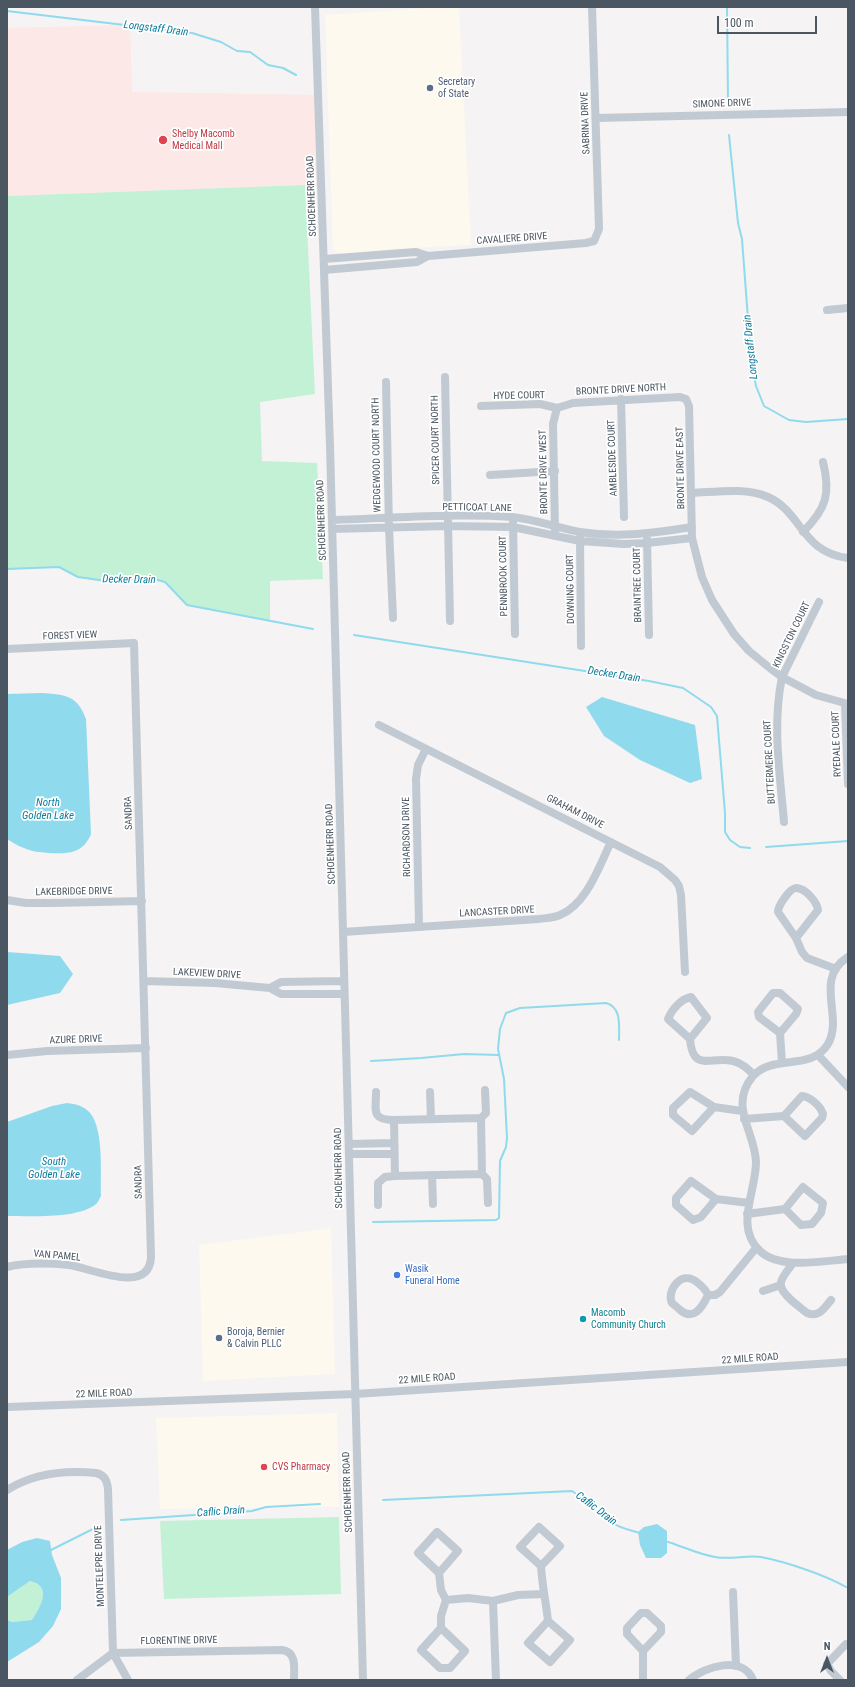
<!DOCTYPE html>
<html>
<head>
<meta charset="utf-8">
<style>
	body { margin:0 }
	#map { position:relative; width:855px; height:1687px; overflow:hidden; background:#f5f3f3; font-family:"Roboto Condensed",sans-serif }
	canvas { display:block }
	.frame { position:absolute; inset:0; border:8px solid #4a5661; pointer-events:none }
	.north { position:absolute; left:807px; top:1639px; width:40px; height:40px; -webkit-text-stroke:3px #fff; paint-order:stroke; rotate:0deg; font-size:11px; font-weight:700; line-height:16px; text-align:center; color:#4a5661 }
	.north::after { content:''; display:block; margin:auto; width:14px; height:18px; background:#4a5661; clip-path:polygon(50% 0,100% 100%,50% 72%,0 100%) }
	.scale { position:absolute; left:717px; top:16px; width:100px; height:18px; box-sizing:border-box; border:2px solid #4a5661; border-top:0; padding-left:5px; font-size:12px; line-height:14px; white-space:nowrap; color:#4a5661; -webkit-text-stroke:3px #fff; paint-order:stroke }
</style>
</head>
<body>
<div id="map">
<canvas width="855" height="1687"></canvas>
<div class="frame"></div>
<div class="north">N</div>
<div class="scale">100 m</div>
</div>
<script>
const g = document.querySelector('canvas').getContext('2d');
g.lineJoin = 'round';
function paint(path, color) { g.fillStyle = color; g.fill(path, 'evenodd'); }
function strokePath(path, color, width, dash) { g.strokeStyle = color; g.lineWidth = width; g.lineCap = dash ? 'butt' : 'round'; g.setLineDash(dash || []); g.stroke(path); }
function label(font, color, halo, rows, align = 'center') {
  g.font = font + ' "Roboto Condensed",sans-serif'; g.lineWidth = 3.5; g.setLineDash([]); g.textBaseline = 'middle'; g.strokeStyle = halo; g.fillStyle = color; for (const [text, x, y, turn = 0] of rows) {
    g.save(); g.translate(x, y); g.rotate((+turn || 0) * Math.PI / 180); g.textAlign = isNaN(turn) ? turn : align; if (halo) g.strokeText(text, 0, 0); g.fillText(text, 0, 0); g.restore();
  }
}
paint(new Path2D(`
	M441,7H459L471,245L393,249L343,254L338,252L333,249L325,15Z
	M331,1228L335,1374L203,1381L199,1245Z
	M337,1413L339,1507L160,1509L156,1418Z`), '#fdf9ef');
paint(new Path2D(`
	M130,25L132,92L318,95L322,187L305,185L7,196V28Z`), '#fce8e6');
paint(new Path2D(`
	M305,185L315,394L260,402L262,461L317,463L323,579L270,581V621L187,605L165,582L150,578L106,581L78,577L59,567L7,569V196Z
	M339,1517L341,1594L164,1599L160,1521Z
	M30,1581C53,1586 40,1608 33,1620L12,1622L7,1620V1597Z`), '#c3f1d5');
paint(new Path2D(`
	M42,693C66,695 77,695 86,719L91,834C83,854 67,854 49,853C40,852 32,852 24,848C18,846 12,842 7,839V694Z
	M602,697L695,725L702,779L690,783L640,760L604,736L586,707Z
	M7,952L60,956L73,974L60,993L7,1005Z
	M67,1103C74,1104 81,1105 87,1110C105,1124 100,1175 101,1196C99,1199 98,1203 96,1204C79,1219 29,1216 7,1216V1122L52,1106Z
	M657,1524L667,1531V1553L661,1558H646L640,1545L638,1532L644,1527Z
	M37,1538L50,1541L52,1555L61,1578V1609L53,1626L39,1642L7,1662V1620L12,1622L32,1620C40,1608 53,1586 30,1581L7,1597V1550L22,1542Z`), '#90daee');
strokePath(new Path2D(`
	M727,7L728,100
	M7,11L192,33L221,42L237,51L250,52L268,65L283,68L296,75
	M729,135L738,223L742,239L751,359L756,386L764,406L789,420L806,422L848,419
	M7,569L59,567L78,577L106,581L150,578L165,582L187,605L313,629
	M354,635L649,681L683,688L711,707L717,716L725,813V832L730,840L740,847L750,848
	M766,847L848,841
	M371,1061L421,1058L464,1054L499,1055
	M373,1222L496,1220L499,1218L500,1161L506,1147L507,1138L504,1079L498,1049L500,1029L506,1013L520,1008L606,1003C622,1007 619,1027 619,1040
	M383,1500L572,1491C587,1500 597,1512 611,1522C619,1528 630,1530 640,1533
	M121,1520L252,1511L266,1507L320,1504
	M665,1541C682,1546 697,1554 715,1557C730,1560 746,1555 761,1557C787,1562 825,1575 848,1588
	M49,1551L93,1529`), '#90daee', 2);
strokePath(new Path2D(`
	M315,7L330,446L363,1680
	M596,118L848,112
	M324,259L416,252L428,256L586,243L594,241L599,229L592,7
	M324,270L417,262L428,256
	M827,310L848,308
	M445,377L450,621
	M386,382L389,528L393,618
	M621,399L624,517
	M481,406L540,404L557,408
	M557,408L573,403L680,397L686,399L689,406L692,538L702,577L712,600L734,634L749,651L771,669L782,677L816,695L848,704
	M490,475L555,471
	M692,493C716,492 746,487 768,497C802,512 802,553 848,558
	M332,520C392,518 452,513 512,517C535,519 557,528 580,532C618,538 655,533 692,527
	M513,522L515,634
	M332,529L448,526L513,527L580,541L624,544L647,543L692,538
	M555,531L553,424L557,408
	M803,532C826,509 831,494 823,462
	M580,537L581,646
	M647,539L649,635
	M7,649L134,643L151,1257C149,1296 91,1268 69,1265C48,1263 28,1262 7,1267
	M845,704L848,784
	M379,725L660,867L675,880L679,886L681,895L685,972
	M784,822C780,774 772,725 782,677L819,602
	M7,900L26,903H52L142,901
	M419,926L416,779L418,765L426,749
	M343,932L539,919C546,918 553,918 560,915C587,904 599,866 611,842
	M796,938L778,912C778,906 790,887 797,888C806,889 817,902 818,910L796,938L802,952L807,958L836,969
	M848,957C813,979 844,1016 828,1044C811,1072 774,1053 753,1076C728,1106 755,1131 756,1162C756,1192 734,1227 760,1251C780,1270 823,1261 848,1259
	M144,981L215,983L270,988
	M344,981L281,982L270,988L281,994H344
	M780,1033L759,1017L758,1012L773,993H780L798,1009L796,1014L780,1033L782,1063
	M690,1039L668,1019C672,1009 681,999 691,997L707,1018L690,1039C693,1073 710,1056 733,1061C742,1063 748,1069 754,1075
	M7,1055L47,1051L146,1048
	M818,1055L848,1087
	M376,1092C376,1111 371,1120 394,1120
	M430,1092L431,1119
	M714,1107L692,1131L673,1115V1108L690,1092L714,1107L742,1111
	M481,1118L482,1174L395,1176L394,1120Z
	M481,1118L486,1113L485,1090
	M744,1119L784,1116L802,1096C810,1097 820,1105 823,1114L822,1118L805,1136L784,1116
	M349,1144L394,1143
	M349,1154H394
	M482,1174L487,1179L488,1203
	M432,1175L433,1204
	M716,1199L701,1217L693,1220L676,1205V1198L691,1181L716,1199L749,1203
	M378,1205V1183L385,1177L395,1176
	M747,1214L785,1209L803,1187L823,1203L821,1213L812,1224L801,1225L785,1209
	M793,1263C789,1269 783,1275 781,1282C778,1293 800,1307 807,1313C819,1318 824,1308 831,1300
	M763,1291L781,1285
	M708,1295C702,1308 693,1322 679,1309C677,1307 674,1305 672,1303C666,1292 681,1268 698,1283C703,1287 706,1290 708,1295H715L720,1292L756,1248
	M7,1407L355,1394L848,1362
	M7,1490C34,1473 65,1470 96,1473C105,1475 107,1481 108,1489L113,1653L128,1680
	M541,1566L560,1546L539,1527L520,1547L541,1566C542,1585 546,1602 548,1621L528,1643L550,1662L570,1640L548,1621
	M439,1573L418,1553L437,1532L458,1551L439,1573L441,1590L446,1600
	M733,1592L736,1666
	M446,1600L468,1598L493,1601L518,1595L544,1594
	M493,1601L496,1680
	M441,1628L465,1651L450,1668H440L421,1650L441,1628V1616L446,1600
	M77,1680L113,1653L282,1650C297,1652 294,1668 294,1680
	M643,1680V1651L661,1632V1626L647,1613H641L627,1628V1634L643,1651
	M689,1680C705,1666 743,1655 753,1680
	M840,1680L831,1671L827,1664L846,1644L848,1645`), '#c1cad2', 8);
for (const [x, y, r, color] of [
	[430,88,4,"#5c6f8a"],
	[163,140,5,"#e0444e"],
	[397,1275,4,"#3f7fe0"],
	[583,1319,4,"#0f9aa8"],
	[219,1338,4,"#5c6f8a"],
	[264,1467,4,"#e0444e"]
]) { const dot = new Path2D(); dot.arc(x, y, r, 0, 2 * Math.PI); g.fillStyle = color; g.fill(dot); strokePath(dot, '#fff', 1.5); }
label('10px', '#4e5e75', '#fff', [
	["Secretary",438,82],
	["of State",438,94],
	["Boroja, Bernier",227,1332],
	["& Calvin PLLC",227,1344]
], 'left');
label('10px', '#4a5661', '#fff', [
	["SIMONE DRIVE",722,104,-2],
	["SABRINA DRIVE",586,123,-92],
	["SCHOENHERR ROAD",312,196,-92],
	["CAVALIERE DRIVE",512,239,-4],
	["BRONTE DRIVE NORTH",621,390,-3],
	["HYDE COURT",519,396,-1],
	["SPICER COURT NORTH",436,440,-91],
	["WEDGEWOOD COURT NORTH",377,455,-91],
	["AMBLESIDE COURT",613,458,-92],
	["BRONTE DRIVE EAST",681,468,-91],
	["BRONTE DRIVE WEST",544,472,-91],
	["PETTICOAT LANE",477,508,1],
	["SCHOENHERR ROAD",322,520,-92],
	["PENNBROOK COURT",504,576,-91],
	["BRAINTREE COURT",638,585,-91],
	["DOWNING COURT",571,589,-91],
	["KINGSTON COURT",792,635,-64],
	["FOREST VIEW",70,636,-2],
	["RYEDALE COURT",837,744,-92],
	["BUTTERMERE COURT",770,762,-93],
	["GRAHAM DRIVE",575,812,27],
	["SANDRA",129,813,-92],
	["RICHARDSON DRIVE",407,837,-91],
	["SCHOENHERR ROAD",331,844,-92],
	["LAKEBRIDGE DRIVE",74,892,-1],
	["LANCASTER DRIVE",497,912,-3],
	["LAKEVIEW DRIVE",207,974,3],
	["AZURE DRIVE",76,1040,-2],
	["SCHOENHERR ROAD",339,1168,-91],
	["SANDRA",139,1182,-91],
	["VAN PAMEL",57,1256,5],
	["22 MILE ROAD",750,1359,-4],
	["22 MILE ROAD",427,1379,-4],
	["22 MILE ROAD",104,1394,-2],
	["SCHOENHERR ROAD",348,1492,-92],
	["MONTELEPRE DRIVE",100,1566,-92],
	["FLORENTINE DRIVE",179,1641,-1]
]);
label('10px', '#be3a42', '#fff', [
	["Shelby Macomb",172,134],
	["Medical Mall",172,146],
	["CVS Pharmacy",272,1467]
], 'left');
label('10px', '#366cbe', '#fff', [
	["Wasik",405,1269],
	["Funeral Home",405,1281]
], 'left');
label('10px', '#0d838f', '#fff', [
	["Macomb",591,1313],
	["Community Church",591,1325]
], 'left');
label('italic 11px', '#0c7c9b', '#fff', [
	["Longstaff Drain",156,29,7],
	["Longstaff Drain",751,347,-96],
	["Decker Drain",129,580,1],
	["Decker Drain",614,675,9],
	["North",48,803],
	["Golden Lake",48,816],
	["South",54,1162],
	["Golden Lake",54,1175],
	["Caflic Drain",596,1509,37],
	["Caflic Drain",221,1512,-4]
]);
</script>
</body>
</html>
